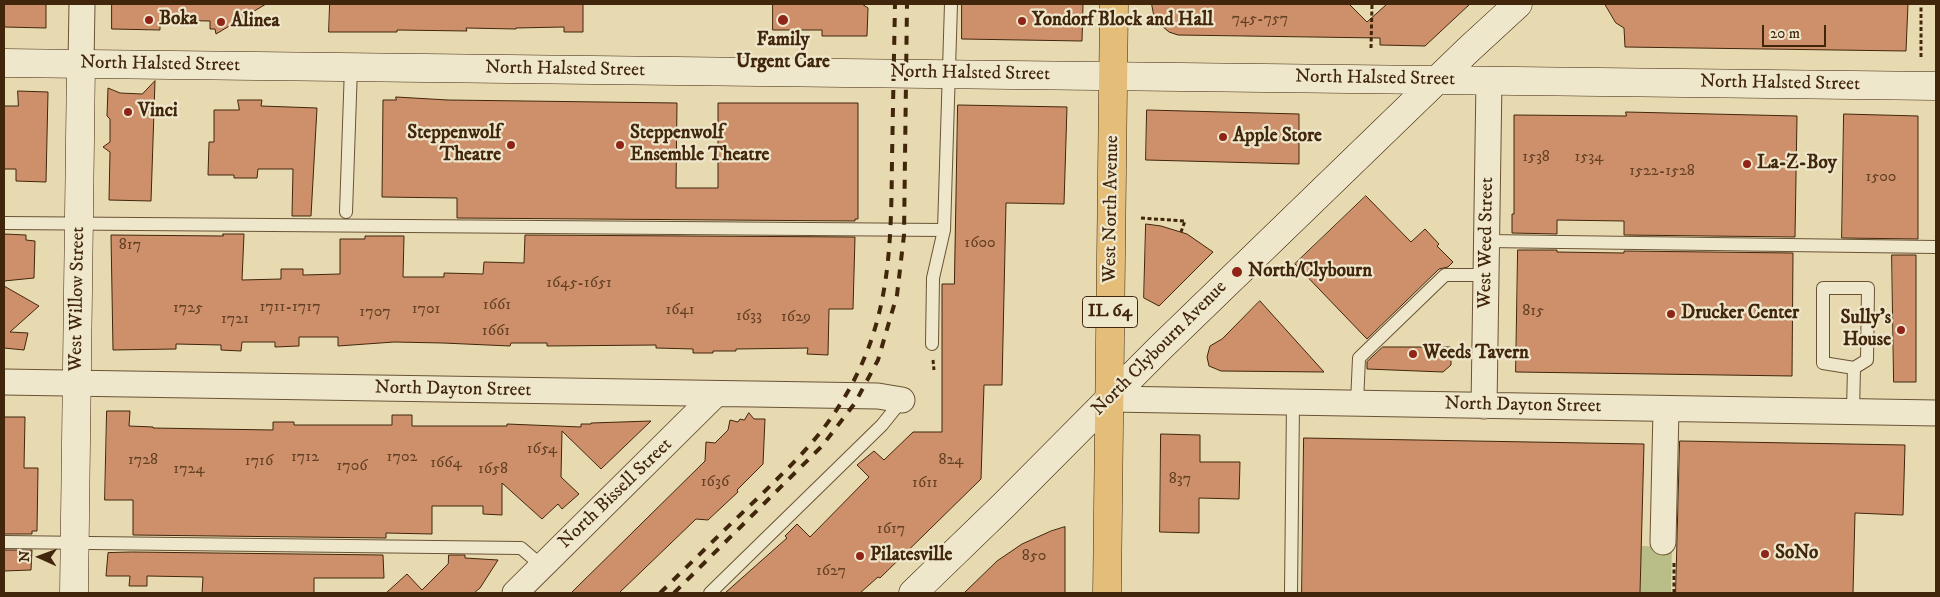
<!DOCTYPE html>
<html>
<head>
<meta charset="utf-8">
<style>
	body { margin:0 }
	#map { position:relative; width:1940px; height:597px; overflow:hidden; background:#e7dab0; font-family:"IM FELL DW Pica",serif }
	canvas { display:block }
	.frame { position:absolute; inset:0; border:5px solid #41260c; pointer-events:none }
	.north { position:absolute; left:15px; top:532px; width:50px; height:50px; -webkit-text-stroke:4px #efe7cc; paint-order:stroke; rotate:272deg; font-size:14px; font-weight:700; line-height:20px; text-align:center; color:#41260c }
	.north::after { content:''; display:block; margin:auto; width:18px; height:22px; background:#41260c; clip-path:polygon(50% 0,100% 100%,50% 72%,0 100%) }
	.scale { position:absolute; left:1762px; top:25px; width:64px; height:22px; box-sizing:border-box; border:2px solid #41260c; border-top:0; padding-left:6px; font-size:15px; line-height:18px; white-space:nowrap; color:#41260c; -webkit-text-stroke:4px #efe7cc; paint-order:stroke }
</style>
</head>
<body>
<div id="map">
<canvas width="1940" height="597"></canvas>
<div class="frame"></div>
<div class="north">N</div>
<div class="scale">20 m</div>
</div>
<script>
const g = document.querySelector('canvas').getContext('2d');
g.lineJoin = 'round';
function paint(path, color) { g.fillStyle = color; g.fill(path, 'evenodd'); }
function strokePath(path, color, width, dash) { g.strokeStyle = color; g.lineWidth = width; g.lineCap = dash ? 'butt' : 'round'; g.setLineDash(dash || []); g.stroke(path); }
function label(font, color, halo, rows, align = 'center') {
  g.font = font + ' "IM FELL DW Pica",serif'; g.lineWidth = 4.5; g.setLineDash([]); g.textBaseline = 'middle'; g.strokeStyle = halo; g.fillStyle = color; for (const [text, x, y, turn = 0] of rows) {
    g.save(); g.translate(x, y); g.rotate((+turn || 0) * Math.PI / 180); g.textAlign = isNaN(turn) ? turn : align; if (halo) g.strokeText(text, 0, 0); g.fillText(text, 0, 0); g.restore();
  }
}
paint(new Path2D(`
	M1641,546L1672,547L1671,593H1640Z`), '#b9be88');
const building = new Path2D(`
	M4,4H46V28L4,27Z
	M112,4H266L216,34L215,29H210V21L160,20V30L112,29Z
	M330,4H583V32H564V27L516,28V29L466,28L467,31L397,30V32H329Z
	M773,4H862L868,8L867,36H822V30H773Z
	M962,4H1083L1082,41L962,39Z
	M1152,4H1349L1367,22L1387,4H1470L1425,46L1380,45V38L1178,35L1169,32L1162,26L1154,16Z
	M1605,4H1908L1906,51L1625,47L1624,28L1616,23Z
	M155,81L151,201L109,200L110,152L103,147L110,142V119L107,116L108,88L120,93L142,94Z
	M18,91L48,92L46,182L16,181V169H4V106H18Z
	M396,97L448,100L677,103L676,188H718V103H858V219H855V221L457,218V198L382,197L383,100H396Z
	M238,100H262L261,106L317,108L311,216H292L293,169H258L257,178H234V175H208L209,142H214V110H239Z
	M958,105L1067,107L1064,204L1006,203L1002,385H984L981,479L880,578L878,577L860,593H725L787,538L785,536L797,524L810,537L869,477L857,465L874,451L884,460L913,432H942V284H954Z
	M1147,110L1299,114V164L1146,160Z
	M1626,112L1797,116L1795,237L1624,235V221L1557,220V234L1512,233V214H1514V115L1626,116Z
	M1844,114L1918,116V239L1842,238Z
	M1366,196L1411,242L1425,229L1439,244L1437,246L1453,262L1448,267L1439,269L1367,339L1295,264Z
	M1146,224L1161,226L1187,234L1213,252L1159,306L1144,298Z
	M4,234L26,235V240L35,241L34,278L4,281Z
	M223,234H244L242,280L281,279V269H303V275L340,274V239H365V236H404L403,277H444V273L483,274L484,262L524,263L525,235L855,237L853,309H829L828,355L807,354L808,348L736,349V351H713V353H693V349L656,348V345L547,346V343H511L510,346L443,343L394,342L338,346V337H299V346L275,347V342H242L241,351L221,350V345L176,344V349L113,350L111,235L223,236Z
	M1518,250H1557V252L1624,253V251L1793,253L1792,376L1516,372Z
	M1892,255H1916V382H1894Z
	M4,286L39,306L10,332L28,333L24,350L4,348Z
	M1260,301L1324,372L1221,371L1209,366L1207,357L1210,346L1222,339Z
	M1383,347H1451V365L1443,372L1367,369V362Z
	M107,411H130L129,426L153,427V428L273,430V422H294V425H392V415H412V426H507V424L581,427V424H591V423L651,421L601,469L562,431L561,477L579,494L562,509L558,504L542,519L502,483V515L483,514V506H432V534L386,533V538L133,535V500H105Z
	M749,413L754,419H765L763,464L737,490L738,492L708,520L696,519L619,593H571L705,461L706,442L715,443L728,430L730,420L738,422L740,419L744,420Z
	M4,417H25L24,468H38L37,531H32V534H4Z
	M1161,434L1200,435V462H1240L1239,499L1199,498V533L1160,532Z
	M1304,438L1644,444L1640,593H1302Z
	M1680,441L1905,445L1903,515L1855,513L1853,593H1676Z
	M1065,527V593H964L997,561L1022,544L1051,531Z
	M4,550H32L31,570L4,571Z
	M132,552L383,555L384,578H314V593H202L203,577L147,576V586H129L130,576H106L108,553Z
	M449,555H465V558L498,560L480,588L474,593H386L407,574L422,590L448,564Z`);
paint(building, '#cd906b');
strokePath(building, '#41260c', 1);
const lane = new Path2D(`
	M346,212L351,67
	M4,223L944,230
	M1487,241L1936,247
	M1823,288H1868L1867,360L1854,368L1823,363Z
	M932,344L933,278L944,230L951,4
	M1357,403L1359,358L1445,275H1486
	M1853,411L1854,368
	M4,542L521,548L542,566
	M710,593L882,425L902,400
	M1291,593L1293,402`);
const street = new Path2D(`
	M81,64L82,4
	M4,382L878,396L902,400
	M1110,399L1936,413
	M1484,406L1489,80
	M1663,542L1666,409
	M515,593L716,394`);
const secondary = new Path2D(`
	M4,63L1936,86
	M74,593L81,64
	M913,593L1004,505L1159,349L1468,50L1518,4`);
const primary = new Path2D(`
	M1107,593L1114,4`);
strokePath(lane, '#6a5335', 14);
strokePath(street, '#6a5335', 27);
strokePath(secondary, '#41260c', 29);
strokePath(primary, '#41260c', 29);
strokePath(new Path2D(`
	M1371,48L1372,4
	M1921,57V4
	M1141,218L1185,221L1181,232
	M933,360L934,370
	M1674,593V561`), '#41260c', 3, [4, 2.5]);
strokePath(lane, '#efe7cc', 12);
strokePath(street, '#efe7cc', 25);
strokePath(secondary, '#efe7cc', 28);
strokePath(primary, '#e4bd78', 28);
strokePath(new Path2D(`
	M660,593C693,561 726,528 760,496C785,471 811,447 831,418C890,334 891,257 892,159C893,107 894,55 895,4
	M674,593L822,446L855,403L878,360L897,295L904,235L907,4`), '#41260c', 4, [9, 9]);
for (const [x, y, r, color] of [
	[149,20,5,"#8f2418"],
	[783,20,6,"#8f2418"],
	[1022,21,5,"#8f2418"],
	[221,22,5,"#8f2418"],
	[128,112,5,"#8f2418"],
	[1223,137,5,"#8f2418"],
	[511,145,5,"#8f2418"],
	[620,145,5,"#8f2418"],
	[1747,164,5,"#8f2418"],
	[1237,272,6,"#8f2418"],
	[1671,314,5,"#8f2418"],
	[1901,330,5,"#8f2418"],
	[1413,354,5,"#8f2418"],
	[1765,554,5,"#8f2418"],
	[860,556,5,"#8f2418"]
]) { const dot = new Path2D(); dot.arc(x, y, r, 0, 2 * Math.PI); g.fillStyle = color; g.fill(dot); strokePath(dot, '#efe7cc', 2); }
label('16px', '#644024', null, [
	["745-757",1260,20],
	["1538",1536,158],
	["1534",1589,158],
	["1522-1528",1662,172],
	["1500",1881,178],
	["1600",980,244],
	["817",130,246],
	["1645-1651",579,284],
	["1661",497,306],
	["1711-1717",290,308],
	["1725",188,309],
	["1701",426,310],
	["1641",680,311],
	["815",1533,312],
	["1707",375,313],
	["1633",749,317],
	["1629",796,318],
	["1721",235,320],
	["1661",496,332],
	["1654",542,450],
	["1712",305,458],
	["1702",402,458],
	["1728",143,461],
	["824",951,461],
	["1716",259,462],
	["1664",446,464],
	["1706",352,467],
	["1724",189,470],
	["1658",493,470],
	["837",1180,480],
	["1636",715,483],
	["1611",925,484],
	["1617",891,530],
	["850",1034,557],
	["1627",831,572]
]);
for (const [x, y, w] of [
	[1110,312,55]
]) { const box = new Path2D(); box.roundRect(x - w / 2, y - 15.5, w, 31, 4); g.fillStyle = '#efe7cc'; g.fill(box); strokePath(box, '#41260c', 1); }
label('bold 18px', '#41260c', null, [
	["IL 64",1110,312]
]);
label('bold 19px', '#41260c', '#efe7cc', [
	["Boka",159,20],
	["Yondorf Block and Hall",1032,21],
	["Alinea",231,22],
	["Family",783,41,"center"],
	["Urgent Care",783,63,"center"],
	["Vinci",138,112],
	["Steppenwolf",501,134,"right"],
	["Theatre",501,156,"right"],
	["Steppenwolf",630,134],
	["Ensemble Theatre",630,156],
	["Apple Store",1233,137],
	["La-Z-Boy",1757,164],
	["North/Clybourn",1248,272],
	["Drucker Center",1681,314],
	["Sully’s",1891,319,"right"],
	["House",1891,341,"right"],
	["Weeds Tavern",1423,354],
	["SoNo",1775,554],
	["Pilatesville",870,556]
], 'left');
label('19px', '#41260c', '#efe7cc', [
	["North Halsted Street",160,65,1],
	["North Halsted Street",565,70,1],
	["North Halsted Street",970,74,1],
	["North Halsted Street",1375,79,1],
	["North Halsted Street",1780,84,1],
	["West North Avenue",1112,209,-89],
	["West Weed Street",1487,243,-89],
	["West Willow Street",78,299,-89],
	["North Clybourn Avenue",1160,349,-45],
	["North Dayton Street",453,390,1],
	["North Dayton Street",1523,406,1],
	["North Bissell Street",616,494,-44]
]);
</script>
</body>
</html>
